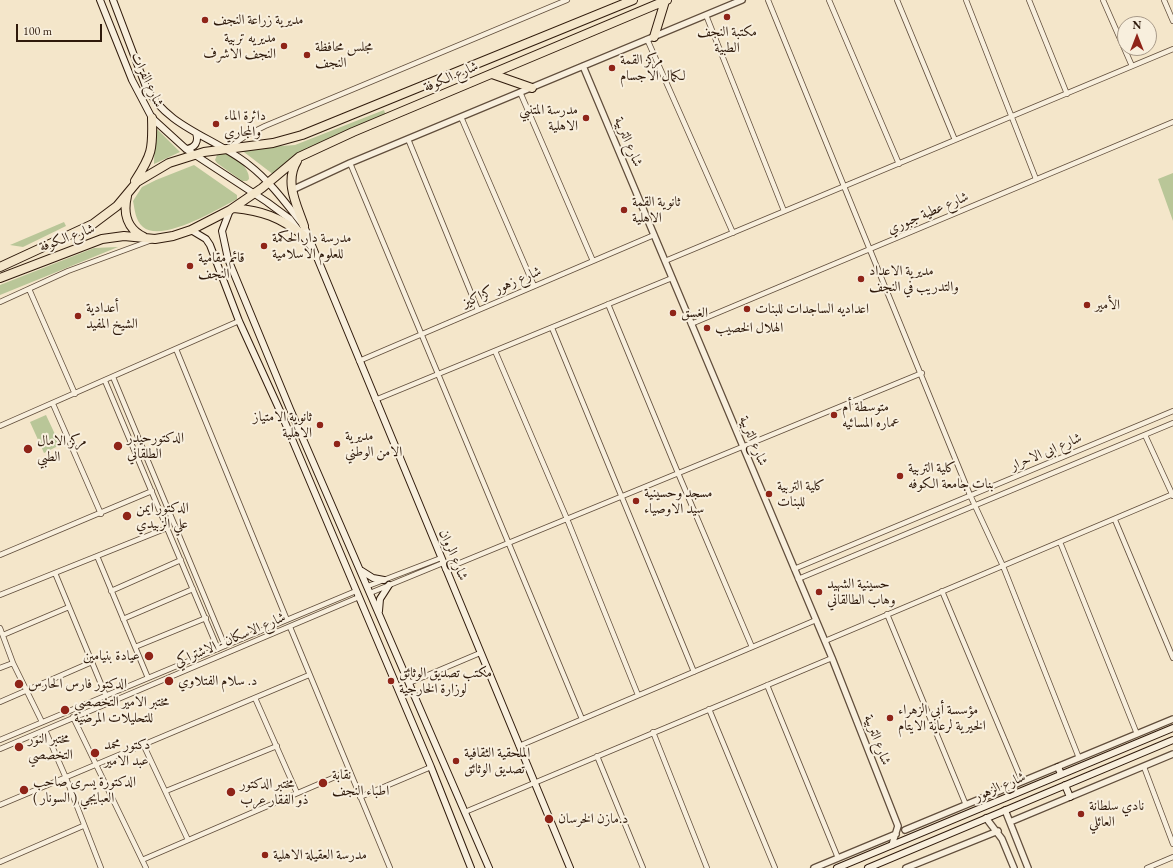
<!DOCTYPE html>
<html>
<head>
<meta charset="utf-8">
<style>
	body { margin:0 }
	#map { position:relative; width:1173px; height:868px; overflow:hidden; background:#f4e6ca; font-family:"EB Garamond",serif }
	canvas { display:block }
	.north { position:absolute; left:1117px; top:16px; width:40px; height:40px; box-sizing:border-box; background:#f8efdd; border:1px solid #a89a89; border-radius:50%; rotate:0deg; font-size:11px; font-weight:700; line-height:16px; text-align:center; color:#2f1a0b }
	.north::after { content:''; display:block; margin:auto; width:14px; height:18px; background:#8f2418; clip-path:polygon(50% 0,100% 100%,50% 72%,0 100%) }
	.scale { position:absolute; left:16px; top:24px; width:86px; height:18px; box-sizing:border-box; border:2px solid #2f1a0b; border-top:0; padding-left:5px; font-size:12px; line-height:14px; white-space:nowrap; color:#2f1a0b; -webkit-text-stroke:3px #f8efdd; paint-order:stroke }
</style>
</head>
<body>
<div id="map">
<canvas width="1173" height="868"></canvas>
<div class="north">N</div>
<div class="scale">100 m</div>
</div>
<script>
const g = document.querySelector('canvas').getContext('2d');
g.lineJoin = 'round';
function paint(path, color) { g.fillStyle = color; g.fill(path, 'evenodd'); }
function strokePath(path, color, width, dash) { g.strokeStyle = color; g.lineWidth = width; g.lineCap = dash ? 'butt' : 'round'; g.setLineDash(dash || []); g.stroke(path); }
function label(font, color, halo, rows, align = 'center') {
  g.font = font + ' "EB Garamond",Amiri,serif'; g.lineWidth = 4; g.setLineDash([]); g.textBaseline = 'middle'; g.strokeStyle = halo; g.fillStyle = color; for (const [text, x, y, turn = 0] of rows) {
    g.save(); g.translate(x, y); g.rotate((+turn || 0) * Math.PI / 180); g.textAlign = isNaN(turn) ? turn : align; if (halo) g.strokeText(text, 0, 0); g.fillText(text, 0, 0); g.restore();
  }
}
paint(new Path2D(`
	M384,110L386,116L274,175L240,149L295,145Z
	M155,127L180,152L154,164Z
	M224,152C234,155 250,168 249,179L247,181H242L217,163L215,160L217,155Z
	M194,165L237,195V199C218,209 162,243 143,227C135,220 135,210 133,201L142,187L156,180Z
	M1173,173V221L1158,179Z
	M64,222L66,226L23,247L10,245Z
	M118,247L0,295V285L94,248Z
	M46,415L60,445L44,453L30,422Z`), '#b9c698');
const minor = new Path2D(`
	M768,0L970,495L1003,566L1079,758
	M829,0L899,164
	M897,0L955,140
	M966,0L1036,179
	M1029,0L1067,94
	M1103,0L1132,66
	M1164,0L1173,21
	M706,15L784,211
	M647,39L733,233
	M520,92L593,261
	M461,117L534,286
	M408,139L478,310
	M230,147L247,135L265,126L567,0
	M350,163L582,719
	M665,261L1173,49
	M29,289L75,394
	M0,302L68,271L152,240
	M608,304L678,473L752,647
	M691,324L1173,122
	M552,328L694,672
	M176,349L287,620
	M495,351L567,519L638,695
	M359,361L654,235
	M113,377L225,646
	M105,381L218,649
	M375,400L672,278
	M53,404L101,514
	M0,426L239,321
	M1145,435L1173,496
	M1115,520L1173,658
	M1060,542L1137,734
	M0,555L152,491
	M97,556L148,678
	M445,569L922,373
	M794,569L1173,411
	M55,573L106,696
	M798,579L1173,423
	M368,586L441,558
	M111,591L181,560
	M942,591L1022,781
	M370,593L443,563
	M0,595L167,528
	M887,614L966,805
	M123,619L193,589
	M290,627L390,868
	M0,628L13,663L42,722
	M3,635L69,607
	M825,641L1173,494
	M135,647L206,618
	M0,668L13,663
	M409,683L480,653
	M767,685L838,858
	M255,698L297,793
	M0,702L92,662
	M709,709L775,868
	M73,717L146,868
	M45,730L66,778L101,868
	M653,732L707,868
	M0,740L356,591
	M144,746L188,840
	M519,746L816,620
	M0,749L359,597
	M597,756L643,868
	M1144,767L1173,844
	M166,791L277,746
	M360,797L431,767
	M0,805L309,675
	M465,812L832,658
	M142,860L349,771
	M0,862L83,826
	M1147,868L1173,857`);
const tertiary = new Path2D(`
	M583,66L832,658L898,826L892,845
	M292,190L350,163L742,0
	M1005,810L1028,868
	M986,818L1002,839L1014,868
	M1010,822L1173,754
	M905,830L1173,719
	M814,868L896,834
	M906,868L998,831`);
const secondary = new Path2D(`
	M100,0L132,80L152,118L186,149L267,202L290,219L311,247
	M113,0L146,87C168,128 214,137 249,165C271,182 287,205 304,226L570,868
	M186,149C195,148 199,142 196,133
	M230,210L222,231L228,259L290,409L489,868
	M191,230L206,239L210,245L239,321L281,413L431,767L471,868
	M362,571L373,578L384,580
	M379,611L380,599L389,585
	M1058,767L1061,774
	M1065,785L1070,797
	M837,868L1173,728
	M868,868L1173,740`);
const trunk = new Path2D(`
	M654,37L665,1
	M492,74L532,88
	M297,161C284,182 297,205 304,226
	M135,181C152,155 153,149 152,118
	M127,196C123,213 127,229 144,237
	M234,208C263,211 279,217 303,235
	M0,267L93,224L117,206L137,182L169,163L204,152L273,143L302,135L633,0
	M0,278L102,239L124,236L155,239L173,236L191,230L230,210L262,188L299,157L353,132L667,0`);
strokePath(minor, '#604d3b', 6);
strokePath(tertiary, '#604d3b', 8);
strokePath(secondary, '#2f1a0b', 8);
strokePath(trunk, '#2f1a0b', 10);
strokePath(minor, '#f8efdd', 4.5);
strokePath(tertiary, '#f8efdd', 5.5);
strokePath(secondary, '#f8efdd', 6);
strokePath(trunk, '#f4e6ca', 8);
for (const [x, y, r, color] of [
	[727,17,4,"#8f2418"],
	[205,20,4,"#8f2418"],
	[284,46,4,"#8f2418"],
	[307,55,4,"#8f2418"],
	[612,68,4,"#8f2418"],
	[586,118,4,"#8f2418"],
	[216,124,4,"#8f2418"],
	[624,210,4,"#8f2418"],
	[264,246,4,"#8f2418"],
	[190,266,4,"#8f2418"],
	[861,279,4,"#8f2418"],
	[1087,305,4,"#8f2418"],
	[747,309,4,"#8f2418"],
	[673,313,4,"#8f2418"],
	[78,316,4,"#8f2418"],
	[707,328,4,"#8f2418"],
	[834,415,4,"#8f2418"],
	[320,425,4,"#8f2418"],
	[337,444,4,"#8f2418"],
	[118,446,5,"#8f2418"],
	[28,449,5,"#8f2418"],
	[900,476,4,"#8f2418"],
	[769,494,4,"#8f2418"],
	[636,501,4,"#8f2418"],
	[127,516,5,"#8f2418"],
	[819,592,4,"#8f2418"],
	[149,656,5,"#8f2418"],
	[169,681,5,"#8f2418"],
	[391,681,4,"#8f2418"],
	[19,684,5,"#8f2418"],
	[65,710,5,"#8f2418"],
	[890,718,4,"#8f2418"],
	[19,747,5,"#8f2418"],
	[95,753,5,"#8f2418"],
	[456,761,4,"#8f2418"],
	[323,783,5,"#8f2418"],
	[24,790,5,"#8f2418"],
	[231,792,5,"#8f2418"],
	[1081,814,4,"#8f2418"],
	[549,819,5,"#8f2418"],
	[265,855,4,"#8f2418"]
]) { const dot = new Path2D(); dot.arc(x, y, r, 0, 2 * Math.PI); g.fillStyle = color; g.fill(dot); strokePath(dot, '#f8efdd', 1.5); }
label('14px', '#2f1a0b', '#f8efdd', [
	["مديرية زراعة النجف",213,20],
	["مكتبة النجف",727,32,"center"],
	["الطبية",727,48,"center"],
	["مديريه تربية",276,38,"right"],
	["النجف الاشرف",276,54,"right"],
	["مجلس محافظة",315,47],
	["النجف",315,63],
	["مركز القمة",620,60],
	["لكمال الاجسام",620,76],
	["مدرسة المتنبي",578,110,"right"],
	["الاهلية",578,126,"right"],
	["دائرة الماء",224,116],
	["والمجاري",224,132],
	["ثانوية القمة",632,202],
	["الاهلية",632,218],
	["مدرسة دار الحكمة",272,238],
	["للعلوم الاسلامية",272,254],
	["قائم مقامية",198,258],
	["النجف",198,274],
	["مديرية الاعداد",869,271],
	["والتدريب في النجف",869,287],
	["الأمير",1095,305],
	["أعدادية",86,308],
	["الشيخ المفيد",86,324],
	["اعداديه الساجدات للبنات",755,309],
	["الغسق",681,313],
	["الهلال الخصيب",715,328],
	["متوسطة أم",842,407],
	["عماره المسائيه",842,423],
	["ثانوية الامتياز",312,417,"right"],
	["الاهلية",312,433,"right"],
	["مديرية",345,436],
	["الامن الوطني",345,452],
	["الدكتورحيدر",127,438],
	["الطلقاني",127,454],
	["مركز الامال",37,441],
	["الطبي",37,457],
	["كلية التربية",908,468],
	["بنات جامعة الكوفه",908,484],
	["كلية التربية",777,486],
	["للبنات",777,502],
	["مسجد وحسينية",644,493],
	["سيد الاوصياء",644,509],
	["الدكتور ايمن",136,508],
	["علي الزبيدي",136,524],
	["حسينية الشهيد",827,584],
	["وهاب الطالقاني",827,600],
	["عيادة بنيامين",140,656,"right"],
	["مكتب تصديق الوثائق",399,673],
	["لوزارة الخارجية",399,689],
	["د. سلام الفتلاوي",178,681],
	["الدكتور فارس الحارس",28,684],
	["مختبر الامير التخصصي",74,702],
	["للتحليلات المرضية",74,718],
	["مؤسسة أبي الزهراء",898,710],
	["الخيرية لرعاية الايتام",898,726],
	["مختبر النور",28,739],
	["التخصصي",28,755],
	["دكتور محمد",104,745],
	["عبد الامير",104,761],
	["الملحقية الثقافية",464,753],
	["تصديق الوثائق",464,769],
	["نقابة",332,775],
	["اطباء النجف",332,791],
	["الدكتورة يسرى صاحب",33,782],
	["العبايجي ( السونار )",33,798],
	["مختبر الدكتور",240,784],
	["ذو الفقار عرب",240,800],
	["نادي سلطانة",1089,806],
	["العائلي",1089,822],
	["د.مازن الخرسان",558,819],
	["مدرسة العقيلة الاهلية",273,855]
], 'left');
label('14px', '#2f1a0b', '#f8efdd', [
	["شارع الكوفة",451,77,-23],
	["شارع الفرات",147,80,65],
	["شارع التربية",628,142,67],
	["شارع عطية جبوري",928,213,-23],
	["شارع الكوفة",67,238,-20],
	["شارع زهور كزاكيز",502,287,-23],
	["شارع التربية",753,441,67],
	["شارع ابی الاحرار",1046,452,-23],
	["شارع الروان",453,555,67],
	["شارع الاسكان - الاشتراكي",230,640,-23],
	["شارع التربية",877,740,69],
	["شارع الزهور",1000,787,-23]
]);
</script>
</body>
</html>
